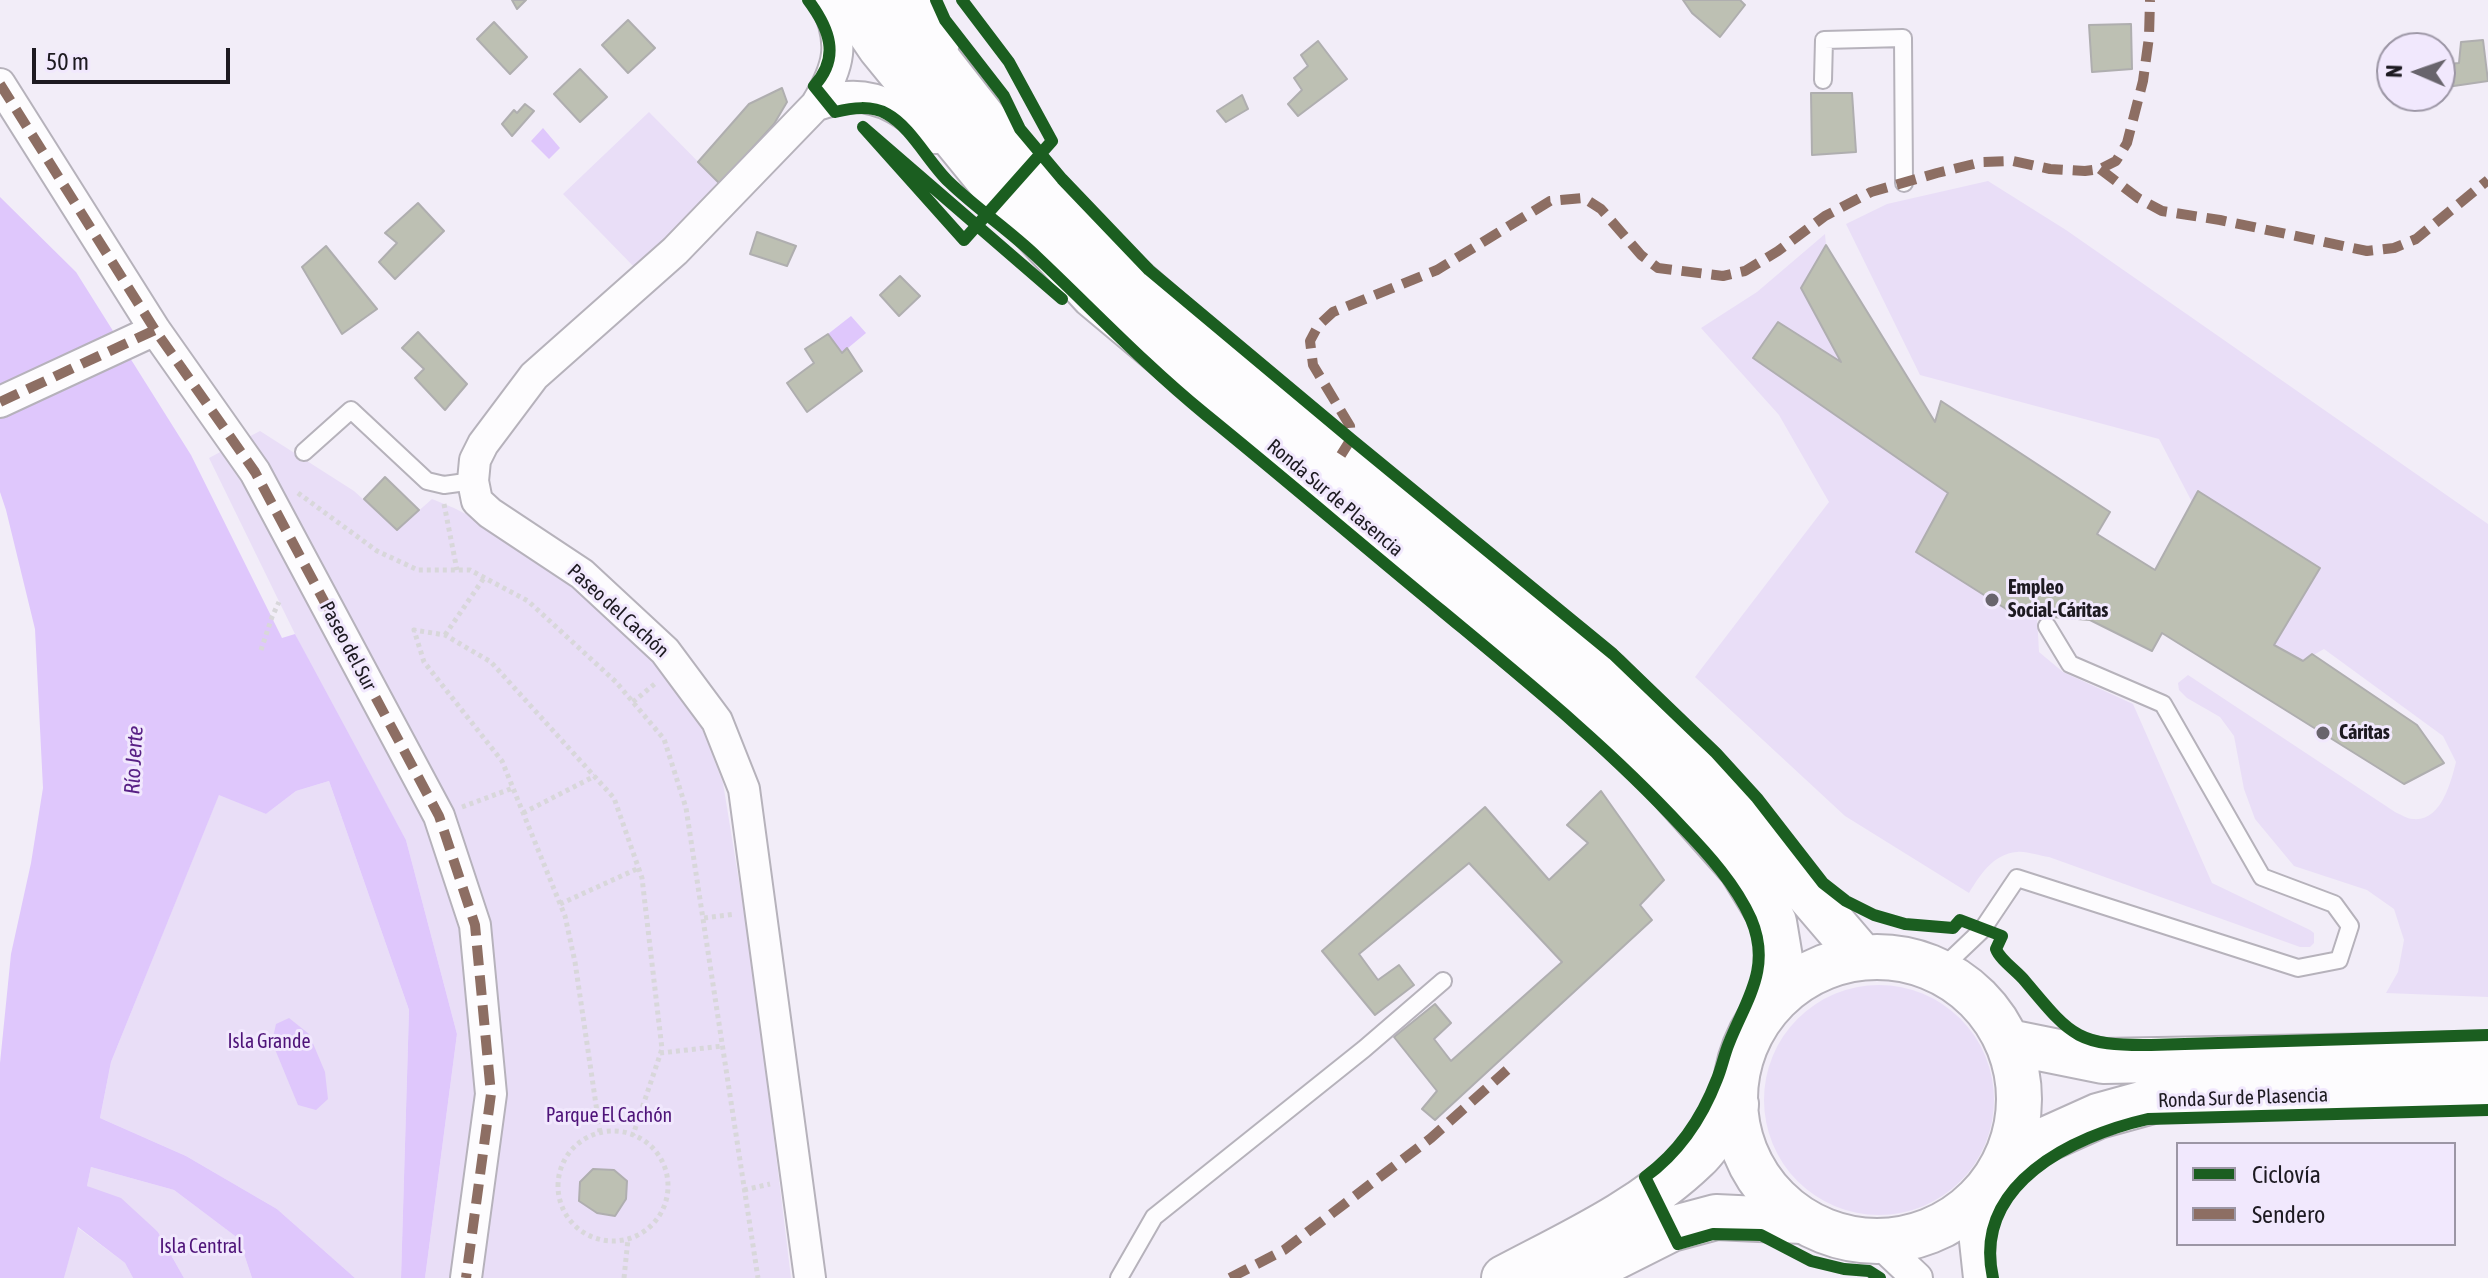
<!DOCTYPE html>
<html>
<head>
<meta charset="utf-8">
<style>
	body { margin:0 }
	#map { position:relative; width:2488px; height:1278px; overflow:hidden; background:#f2edf8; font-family:"Asap Condensed",sans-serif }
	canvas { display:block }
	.legend { position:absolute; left:2176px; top:1142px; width:280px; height:104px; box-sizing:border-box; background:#f1e8fd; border:2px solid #9c96a5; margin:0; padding:10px 14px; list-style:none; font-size:24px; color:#1d1a21 }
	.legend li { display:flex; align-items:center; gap:16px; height:40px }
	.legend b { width:40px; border:2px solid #9c96a5 }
	.north { position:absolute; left:2376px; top:32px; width:80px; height:80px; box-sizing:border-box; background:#f1e8fd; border:2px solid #9c96a5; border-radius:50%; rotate:272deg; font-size:22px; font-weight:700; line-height:32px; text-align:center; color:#1d1a21 }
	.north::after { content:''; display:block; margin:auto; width:28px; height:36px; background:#68646c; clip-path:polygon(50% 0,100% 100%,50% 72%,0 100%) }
	.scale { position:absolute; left:32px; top:48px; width:198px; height:36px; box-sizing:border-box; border:4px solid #1d1a21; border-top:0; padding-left:10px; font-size:24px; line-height:28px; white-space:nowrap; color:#1d1a21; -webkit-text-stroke:6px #f1e8fd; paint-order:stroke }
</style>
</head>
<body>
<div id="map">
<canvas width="2488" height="1278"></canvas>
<ul class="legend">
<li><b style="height:10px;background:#1b5e20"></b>Ciclovía</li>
<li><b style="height:10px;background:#8d6e63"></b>Sendero</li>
</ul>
<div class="north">N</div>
<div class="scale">50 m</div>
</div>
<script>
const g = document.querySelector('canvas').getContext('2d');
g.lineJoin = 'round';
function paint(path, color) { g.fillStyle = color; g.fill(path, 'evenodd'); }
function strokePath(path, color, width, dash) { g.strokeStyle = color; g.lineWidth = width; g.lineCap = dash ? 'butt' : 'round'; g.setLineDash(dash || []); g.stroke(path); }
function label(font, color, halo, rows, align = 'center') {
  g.font = font + ' "Asap Condensed",sans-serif'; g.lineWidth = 6; g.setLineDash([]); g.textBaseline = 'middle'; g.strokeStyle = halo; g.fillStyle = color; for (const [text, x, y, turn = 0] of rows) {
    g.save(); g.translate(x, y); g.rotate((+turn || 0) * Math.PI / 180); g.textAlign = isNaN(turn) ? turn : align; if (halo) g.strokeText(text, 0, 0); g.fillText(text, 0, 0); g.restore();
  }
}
paint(new Path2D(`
	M649,112L720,184L636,269L563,194Z
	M1988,181L2066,230L2488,524V997L2386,993L2398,972L2404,940L2394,909L2367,890L2294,866L2255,819L2244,789L2234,736L2220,717L2187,698L2179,690L2178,683L2188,675L2395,812C2400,814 2407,819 2413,819C2441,822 2451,782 2456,762L2443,736L2324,649L2303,661L2274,645L2320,568L2198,491L2192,502L2159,439L1920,375L1846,224L1887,204Z
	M1825,234L1826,245L1801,288L1841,362L1778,322L1754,358L1948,493L1917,552L2014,614L2037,616L2039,652L2063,672L2133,704L2212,883L2310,930L2314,933V943L2310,947H2300L2049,857C2039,856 2027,851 2017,852C1993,854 1980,875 1969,893L1845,816L1695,677L1829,502L1779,415L1701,328L1757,292Z
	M260,431L354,491L397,530L432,499L454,508L483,523L603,610L662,665L698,718L723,783L744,912L748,924L791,1278H425L457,1034L406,840L315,675L209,458Z
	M329,781L409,1010L401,1278H355L277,1209L186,1156L100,1118L111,1062L219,794L266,814L296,791Z
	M1764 1100a115 115 0 1 1 230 0a115 115 0 1 1-230 0Z
	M91,1167L174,1190L239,1239L252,1278H184L158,1232L87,1186Z
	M77,1227L125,1263L133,1278H64Z`), '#e9def7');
paint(new Path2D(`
	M543,128L560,148L549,159L531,141Z
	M0,197L76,272L191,455L282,638L295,634L406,840L457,1034L425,1278H401L409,1010L329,781L296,791L266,814L219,795L111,1062L100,1118L186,1156L277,1209L355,1278H252L239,1239L174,1190L91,1167L87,1186L121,1198L158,1232L184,1278H133L125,1263L78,1227L64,1278H0V1063L11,954L31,863L43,788L35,629L6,510L0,492Z
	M851,316L866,333L842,353L828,334Z
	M289,1018L309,1034L325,1072L328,1099L316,1110L298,1105L272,1042L276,1024Z`), '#dfc7fc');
const building = new Path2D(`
	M512,0H526L517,9Z
	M1683,0H1740L1745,5L1720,37L1692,13Z
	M628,20L655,48L628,73L602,45Z
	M494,22L527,57L510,74L477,39Z
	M2131,24L2132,69L2092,72L2089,25Z
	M2483,40L2488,81L2440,88V65L2459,63L2461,42Z
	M1318,41L1347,79L1298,116L1288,104L1302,90L1294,78L1308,66L1301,55Z
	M580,69L607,97L580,122L554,94Z
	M782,88L787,102L774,124L720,184L698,162L749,104Z
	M1811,93H1852L1856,152L1812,155Z
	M1242,95L1248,109L1226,122L1217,111Z
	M525,104L534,111L512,136L502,124L514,110L517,113Z
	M418,203L444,231L395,279L379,262L397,243L385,233Z
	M757,232L796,246L787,266L750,254Z
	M1826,245L1935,422L1941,401L2110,512L2097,534L2155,570L2198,491L2320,568L2274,645L2303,661L2312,654L2417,725L2444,763L2404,784L2162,633L2152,651L2090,620L2014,614L1916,552L1948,493L1753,358L1778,322L1841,362L1801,288Z
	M326,246L377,309L342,334L302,267Z
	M900,276L920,296L899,316L880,295Z
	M418,332L467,384L445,410L415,378L424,369L402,348Z
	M828,334L842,353L847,348L862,371L807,412L787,383L814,363L805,349Z
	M385,477L419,510L397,530L364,499Z
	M1601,791L1664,880L1640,905L1652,920L1435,1120L1422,1109L1437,1091L1394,1037L1435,1004L1451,1023L1434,1039L1451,1061L1562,962L1469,863L1359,954L1378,980L1399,965L1414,985L1375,1015L1322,951L1485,807L1549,880L1588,843L1567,825Z
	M593,1169L614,1170L627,1181L626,1199L615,1216L597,1213L579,1201L580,1182Z`);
paint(building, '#bdc0b3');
strokePath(building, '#afaeaf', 2);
const lane = new Path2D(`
	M1823,80L1824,40L1903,38L1904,183
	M304,452L351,410L427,481L444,485L473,481
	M1940,970L1982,930L2017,878L2298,968L2339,960L2350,926L2334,904L2262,877L2163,704L2070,664L2047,626
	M1119,1278L1154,1217L1364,1049L1443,981`);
const street = new Path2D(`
	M924,0L927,13L944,43
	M0,84L155,330L255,472L439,816L475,925L491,1094L466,1278
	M816,105C826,103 836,98 847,97C884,94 910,117 936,138
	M0,402L155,330
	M1880,1243L1917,1278
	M810,1278L744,789L717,721L665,651L582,574L490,513L477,501L473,481L475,460L483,444L534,376L675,251L816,105C840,66 845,43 825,0
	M1979,1278L1974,1232L1988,1191`);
const secondary = new Path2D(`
	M1504,1278C1570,1243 1641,1211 1696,1158C1711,1144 1723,1122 1736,1104
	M1574,1278L1671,1229L1716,1217L1802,1221`);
const primary = new Path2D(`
	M848,0L880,47L991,183L1093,295L1582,704L1661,778L1741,868L1774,922L1780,958L1769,1006
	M891,0L999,138L1104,254L1241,373L1607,673L1696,763L1862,957
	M1735 1099a142 142 0 1 1 284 0a142 142 0 1 1-284 0Z
	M2009,1042L2103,1061L2488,1054
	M2009,1156L2098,1116L2156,1100L2488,1090`);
strokePath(lane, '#b6b2bb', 20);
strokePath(street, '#b6b2bb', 34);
strokePath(secondary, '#b6b2bb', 48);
strokePath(primary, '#b6b2bb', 48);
strokePath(new Path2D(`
	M298,493L377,551L418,570H470L528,601L616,682L664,739L686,808L758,1278
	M444,504L457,570
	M445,635L484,578
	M261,650L272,617L279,602
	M633,702L657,682
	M462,807L513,788
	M523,813L595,776
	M560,904L639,868
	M704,918L735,914
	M660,1053L723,1046
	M558 1186a55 55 0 1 1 110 0a55 55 0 1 1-110 0Z
	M600,1132L575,962L565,916L502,761L424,662L414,630L445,635L491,662L614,798L642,878L662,1049L633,1135
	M744,1190L770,1184
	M624,1278L628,1239`), '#d8d7da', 5, [4, 4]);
strokePath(lane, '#fdfcfe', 16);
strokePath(street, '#fdfcfe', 30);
strokePath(secondary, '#fdfcfe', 44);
strokePath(primary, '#fdfcfe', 44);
strokePath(new Path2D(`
	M0,84L155,330L255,472L439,816L475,925L491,1094L466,1278
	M2100,169L2138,198L2162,211L2220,220L2367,251L2394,248L2416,239L2488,180
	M0,402L155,330
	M1341,455L1351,439L1350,426L1313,365L1310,341L1318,326L1333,312L1437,270L1550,201L1584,198L1601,209L1641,255L1658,268L1723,276L1745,271L1778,251L1825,216L1871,192L1937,173L1982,162L2013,161L2050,169L2085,171L2100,169L2116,161L2127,143L2143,81L2149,37L2150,0
	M1230,1278L1284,1250L1431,1138L1507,1070`), '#8d6e63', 10, [20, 10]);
strokePath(new Path2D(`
	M808,0C829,28 841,57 814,86L835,112C852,108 871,105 887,114C911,127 929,163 949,182C977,209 1009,230 1037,257C1093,310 1145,365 1205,414C1285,479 1363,546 1442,611C1525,680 1609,748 1682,827C1708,854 1736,885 1751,919C1772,968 1746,1000 1729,1043C1724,1055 1722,1067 1717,1079C1702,1118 1678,1153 1645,1177L1678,1244L1713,1234L1761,1235L1811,1261L1844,1269L1869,1271L1880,1278
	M936,0L945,20L1004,96L1020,129L1062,179L1149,270L1351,439L1613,654L1716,753L1757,798L1823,883L1846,901L1874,915L1905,924L1953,928L1960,920L2002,936L1996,949C2000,960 2017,971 2025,981C2071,1036 2077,1046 2151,1045L2488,1035
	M962,0L1009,62L1052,141L964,240L863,127L1062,299
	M1993,1278C1972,1184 2073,1136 2148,1119L2488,1110`), '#1b5e20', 12);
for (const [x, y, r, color] of [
	[1992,600,8,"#68646c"],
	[2323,733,8,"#68646c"]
]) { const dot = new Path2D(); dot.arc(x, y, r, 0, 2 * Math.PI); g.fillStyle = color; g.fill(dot); strokePath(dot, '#f1e8fd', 3); }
label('20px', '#1d1a21', '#f1e8fd', [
	["Ronda Sur de Plasencia",1335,498,40],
	["Paseo del Cachón",618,611,42],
	["Paseo del Sur",348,646,62],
	["Ronda Sur de Plasencia",2243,1098,-2]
]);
label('bold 20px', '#1d1a21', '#f1e8fd', [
	["Empleo",2008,588],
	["Social-Cáritas",2008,611],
	["Cáritas",2339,733]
], 'left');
label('20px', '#4e1379', '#f1e8fd', [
	["Isla Grande",269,1042],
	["Parque El Cachón",609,1116],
	["Isla Central",201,1247]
]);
label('italic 22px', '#582185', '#f1e8fd', [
	["Río Jerte",134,760,-87]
]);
</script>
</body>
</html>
